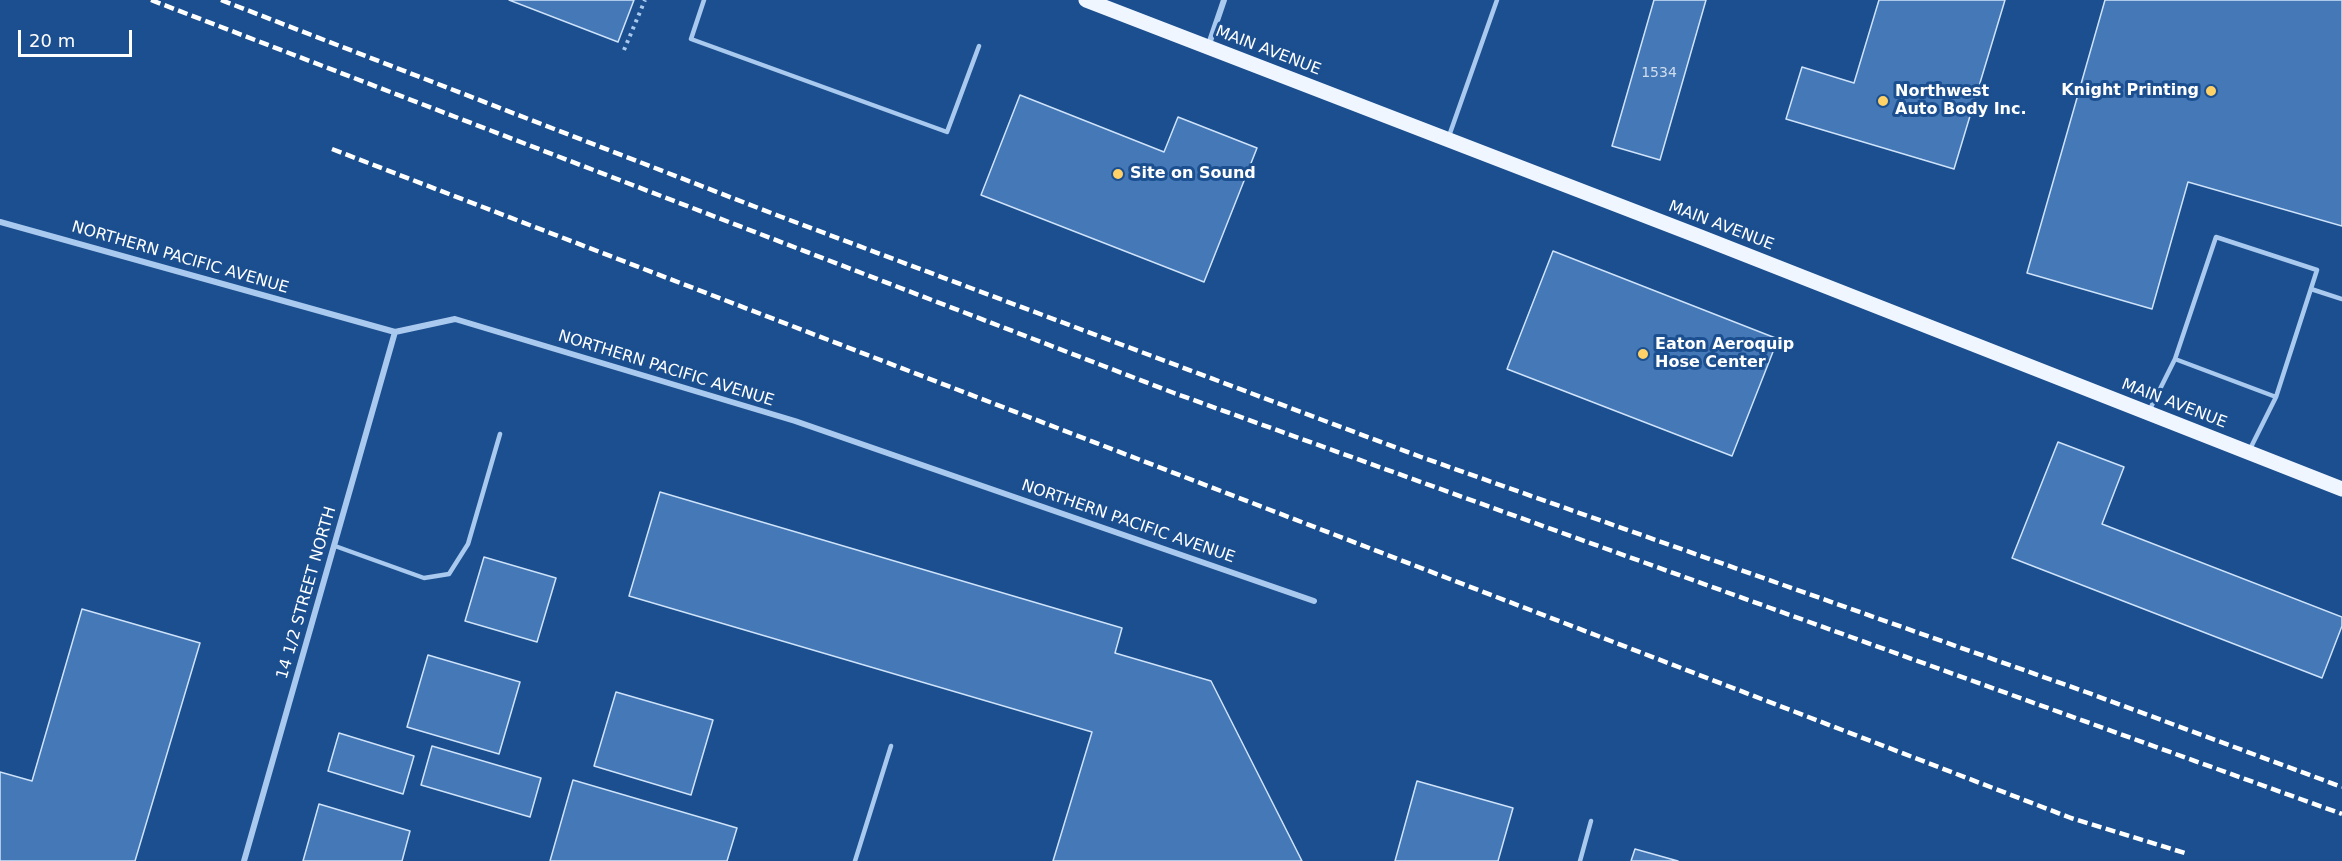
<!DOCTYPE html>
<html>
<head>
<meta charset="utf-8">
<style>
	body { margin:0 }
	#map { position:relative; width:2342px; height:861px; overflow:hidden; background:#1b4f8f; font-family:"DejaVu Sans",sans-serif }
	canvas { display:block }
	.scale { position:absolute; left:18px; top:30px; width:114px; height:27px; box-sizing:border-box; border:3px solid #fff; border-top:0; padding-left:8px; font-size:18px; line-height:21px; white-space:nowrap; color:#fff; -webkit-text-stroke:4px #1b4f8f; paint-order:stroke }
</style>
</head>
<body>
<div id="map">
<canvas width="2342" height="861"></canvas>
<div class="scale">20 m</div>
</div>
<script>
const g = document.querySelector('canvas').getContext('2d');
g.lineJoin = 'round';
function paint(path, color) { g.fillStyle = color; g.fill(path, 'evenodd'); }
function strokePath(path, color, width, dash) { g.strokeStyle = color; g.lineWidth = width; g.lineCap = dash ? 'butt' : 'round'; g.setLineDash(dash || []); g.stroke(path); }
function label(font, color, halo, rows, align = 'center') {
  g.font = font + ' "DejaVu Sans",sans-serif'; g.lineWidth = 6; g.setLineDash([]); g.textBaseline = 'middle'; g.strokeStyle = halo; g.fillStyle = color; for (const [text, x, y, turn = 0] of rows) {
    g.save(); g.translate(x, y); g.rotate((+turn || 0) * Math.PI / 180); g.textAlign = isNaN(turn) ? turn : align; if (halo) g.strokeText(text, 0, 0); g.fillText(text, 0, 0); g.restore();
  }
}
const building = new Path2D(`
	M509,0H634L618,42Z
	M1654,0H1706L1660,160L1612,146Z
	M1879,0H2005L1954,169L1786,119L1802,67L1854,83Z
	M2105,0H2342V226L2188,182L2152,309L2027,273Z
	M1020,95L1164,152L1178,117L1257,148L1204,282L981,195Z
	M1553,251L1778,339L1732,456L1507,369Z
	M2058,442L2124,467L2102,524L2342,617V626L2322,678L2012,558Z
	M660,492L1122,628L1115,653L1211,681L1302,861H1053L1092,732L629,596Z
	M484,557L556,578L537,642L465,621Z
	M82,609L200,643L135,861H0V772L32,781Z
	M428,655L520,682L499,754L407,727Z
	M616,692L713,720L691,795L594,766Z
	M339,733L414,756L403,794L328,771Z
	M432,746L541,778L530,817L421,785Z
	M573,780L737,828L727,861H550Z
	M1417,781L1513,808L1498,861H1395Z
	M319,804L410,831L402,861H303Z
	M1635,849L1678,861H1631Z`);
paint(building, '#4478b7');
strokePath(building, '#cfe3fa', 1.5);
strokePath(new Path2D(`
	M624,50L645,0`), '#a9c9ee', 4, [3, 4.5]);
strokePath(new Path2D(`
	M704,0L691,39L947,132L979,46
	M1449,136L1497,0
	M2216,237L2317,270L2276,397L2175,359Z
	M2311,289L2342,299
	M2149,411L2175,359
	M2250,449L2276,397
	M335,546L424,578L449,574L468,544L500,434
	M855,861L891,746
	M1580,861L1591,821`), '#a9c9ee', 4.5);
strokePath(new Path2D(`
	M1208,47L1224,0
	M0,222L395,332L455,319L795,421L1314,601
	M244,861L395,332`), '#a9c9ee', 6);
strokePath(new Path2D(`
	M1086,0L1698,236L2342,489`), '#f0f6ff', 15);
strokePath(new Path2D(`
	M151,0L1174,393L2342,814
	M221,0L779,216L1421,457L2086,692L2342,787
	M332,149L2071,818L2188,854`), '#fff', 4.5, [10, 4.5]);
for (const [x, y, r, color] of [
	[2211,91,6,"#ffd166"],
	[1883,101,6,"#ffd166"],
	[1118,174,6,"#ffd166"],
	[1643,354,6,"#ffd166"]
]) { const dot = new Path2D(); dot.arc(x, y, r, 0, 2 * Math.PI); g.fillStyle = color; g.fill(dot); strokePath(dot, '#1b4f8f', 2); }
label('14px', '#d0dded', null, [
	["1534",1659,73]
]);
label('16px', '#fff', '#1b4f8f', [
	["MAIN AVENUE",1268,51,21],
	["MAIN AVENUE",1721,226,21],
	["NORTHERN PACIFIC AVENUE",180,258,16],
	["NORTHERN PACIFIC AVENUE",666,369,17],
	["MAIN AVENUE",2174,404,21],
	["NORTHERN PACIFIC AVENUE",1128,522,19],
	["14 1/2 STREET NORTH",307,593,-74]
]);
label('bold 16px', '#fff', '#1b4f8f', [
	["Knight Printing",2199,91,"right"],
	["Northwest",1895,92],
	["Auto Body Inc.",1895,110],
	["Site on Sound",1130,174],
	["Eaton Aeroquip",1655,345],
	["Hose Center",1655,363]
], 'left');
</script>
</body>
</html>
